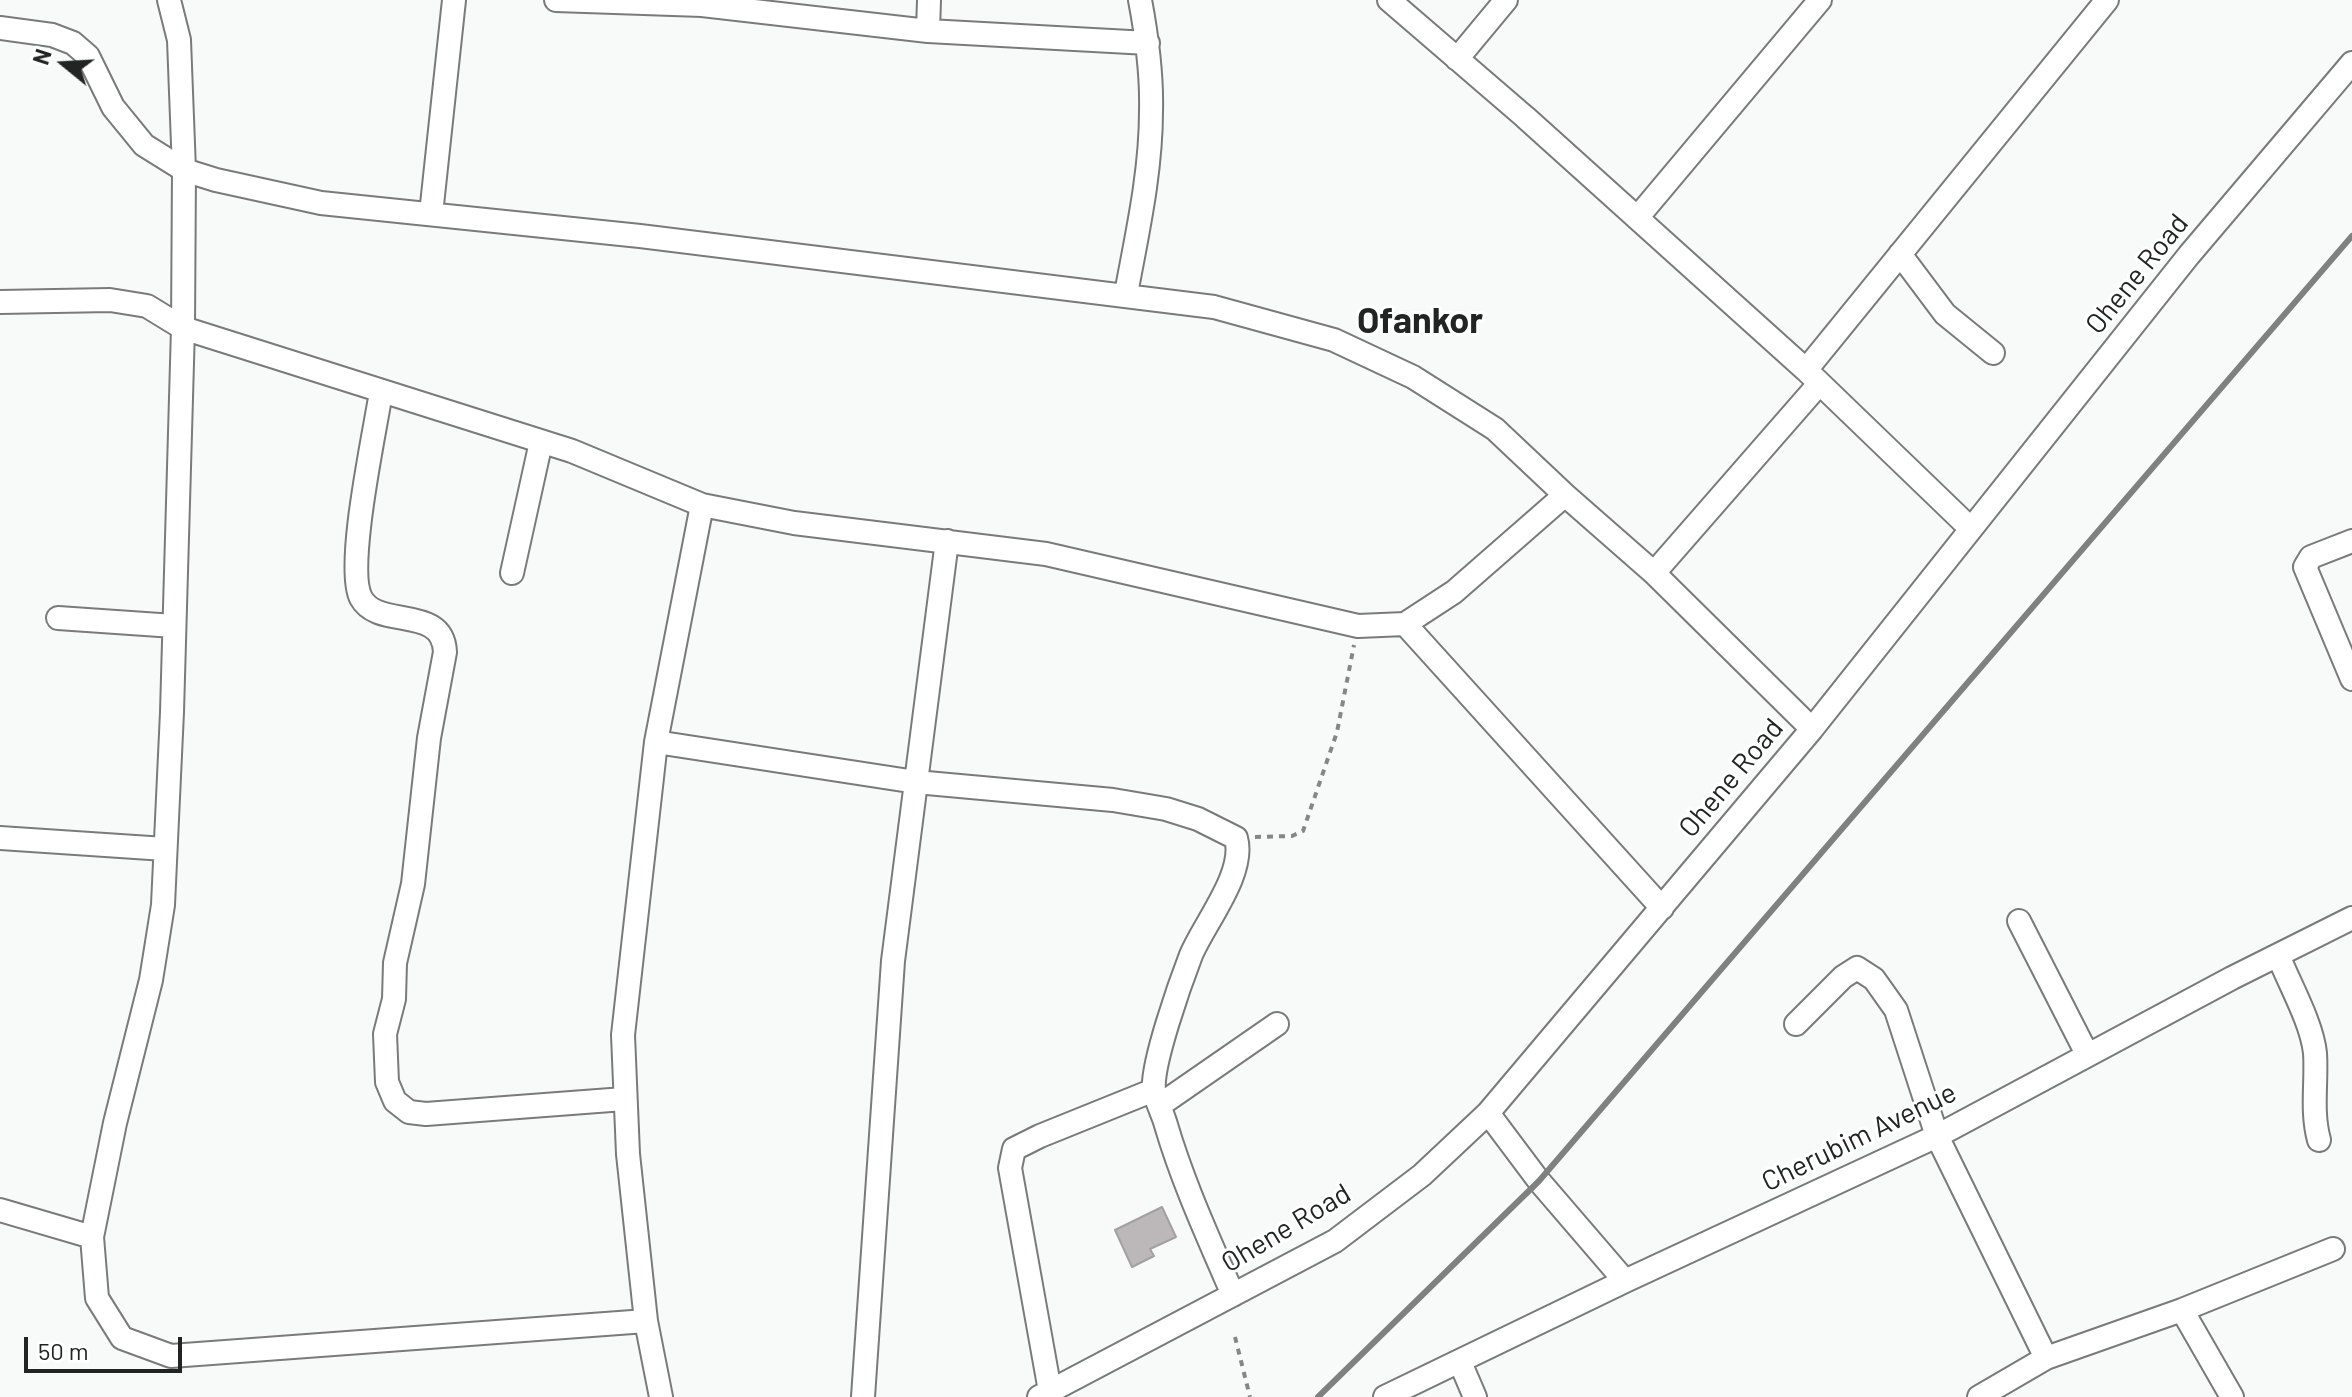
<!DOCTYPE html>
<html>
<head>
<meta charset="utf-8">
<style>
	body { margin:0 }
	#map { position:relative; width:2352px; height:1397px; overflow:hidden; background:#f7faf8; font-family:Barlow,sans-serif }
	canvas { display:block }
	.north { position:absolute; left:24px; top:24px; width:80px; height:80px; -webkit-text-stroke:6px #fff; paint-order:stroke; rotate:288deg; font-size:22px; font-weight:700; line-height:32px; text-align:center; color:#222323 }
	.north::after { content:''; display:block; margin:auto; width:28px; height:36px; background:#222323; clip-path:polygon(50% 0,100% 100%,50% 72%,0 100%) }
	.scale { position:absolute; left:24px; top:1337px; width:158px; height:36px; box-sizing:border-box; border:4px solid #222323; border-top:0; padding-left:10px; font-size:24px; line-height:28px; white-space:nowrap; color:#222323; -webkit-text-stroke:6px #fff; paint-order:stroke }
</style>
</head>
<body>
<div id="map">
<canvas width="2352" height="1397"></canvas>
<div class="north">N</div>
<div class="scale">50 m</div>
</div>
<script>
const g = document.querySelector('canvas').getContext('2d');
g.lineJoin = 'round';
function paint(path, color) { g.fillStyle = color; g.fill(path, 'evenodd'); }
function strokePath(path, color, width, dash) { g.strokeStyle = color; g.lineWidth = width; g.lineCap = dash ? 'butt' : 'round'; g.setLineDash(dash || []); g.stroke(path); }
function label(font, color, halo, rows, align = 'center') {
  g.font = font + ' Barlow,sans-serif'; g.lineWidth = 6; g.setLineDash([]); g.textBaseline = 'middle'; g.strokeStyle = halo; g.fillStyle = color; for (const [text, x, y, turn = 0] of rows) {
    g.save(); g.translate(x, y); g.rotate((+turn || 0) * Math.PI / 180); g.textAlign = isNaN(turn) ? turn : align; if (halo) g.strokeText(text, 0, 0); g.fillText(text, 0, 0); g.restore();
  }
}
const building = new Path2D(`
	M1162,1207L1176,1237L1150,1249L1154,1256L1132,1267L1115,1230Z`);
paint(building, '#bcb8b9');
strokePath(building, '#a4a0a1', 2);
const minor = new Path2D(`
	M169,0L179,40L184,170L183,328L172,712L163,905L151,980L115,1123L92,1237L97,1298L122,1338L171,1356L646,1321
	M556,0L702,5L928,31L1148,43
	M1389,0L1525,117L1806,370L1971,529
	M0,28L52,35L73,43L88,56L113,107L144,145L184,170L216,180L321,203L640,236L1214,307L1334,340L1413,377L1495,429L1565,495L1654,573L1812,729
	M928,31L929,0
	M1457,59L1506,0
	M431,214L454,0
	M1637,218L1820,0
	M1900,254L1945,314L1993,353
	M1126,294C1137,234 1151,173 1151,111C1152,73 1147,37 1140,0
	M0,302L110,300L147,306L183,328L572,451L702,505L794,523L1046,554L1358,626L1405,624L1454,592L1565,495
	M1806,370L2107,0
	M381,392C375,431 345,568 361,598C378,630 443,604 445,652L429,738L413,884L395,963L394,999L385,1034L387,1082L395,1101L409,1112L426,1114L624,1099
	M2352,541L2311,557L2305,567L2352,679
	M512,573L541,442
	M1654,573L1819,384
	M58,618L174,626
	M1405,624L1662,908
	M656,742L916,782L1113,800L1166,809L1198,819L1236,838C1246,873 1205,922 1191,955C1181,981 1151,1065 1154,1090C1156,1101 1163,1114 1166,1125C1183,1183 1209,1239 1233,1295
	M0,838L165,849
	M2019,921L2087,1054
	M2278,955C2289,983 2312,1023 2315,1053C2317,1082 2311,1111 2319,1140
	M1796,1024L1843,977L1857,968L1874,979L1896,1010L1937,1136L2046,1358
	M1160,1105L1277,1024
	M1488,1113L1539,1181L1625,1281
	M0,1210L92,1237
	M2182,1310L2232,1397
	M1460,1362L1475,1397
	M1050,1391L1010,1168L1014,1149L1040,1136L1154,1090
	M661,1397L646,1321L628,1154L623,1035L656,742L702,505
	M863,1397L893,961L947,541
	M1039,1397L1335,1241L1422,1175L1488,1113L1812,729L2189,255L2352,63
	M1385,1397L1625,1281L1937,1136L2232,978L2352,918
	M1979,1397L2046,1358L2182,1310L2333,1249`);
strokePath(minor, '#787b79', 26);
strokePath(new Path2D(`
	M1255,837L1292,836L1303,831L1337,732L1354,645
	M1235,1337L1250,1397`), '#858786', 4, [6, 6]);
strokePath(minor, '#fff', 22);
strokePath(new Path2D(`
	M1318,1397L1539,1181L2352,236`), '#7f8180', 6);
label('28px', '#222323', '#fff', [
	["Ohene Road",2137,274,-51],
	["Ohene Road",1731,778,-50],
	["Cherubim Avenue",1859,1137,-26],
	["Ohene Road",1286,1228,-31]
]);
label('bold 36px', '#222323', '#fff', [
	["Ofankor",1420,321]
]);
</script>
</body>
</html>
